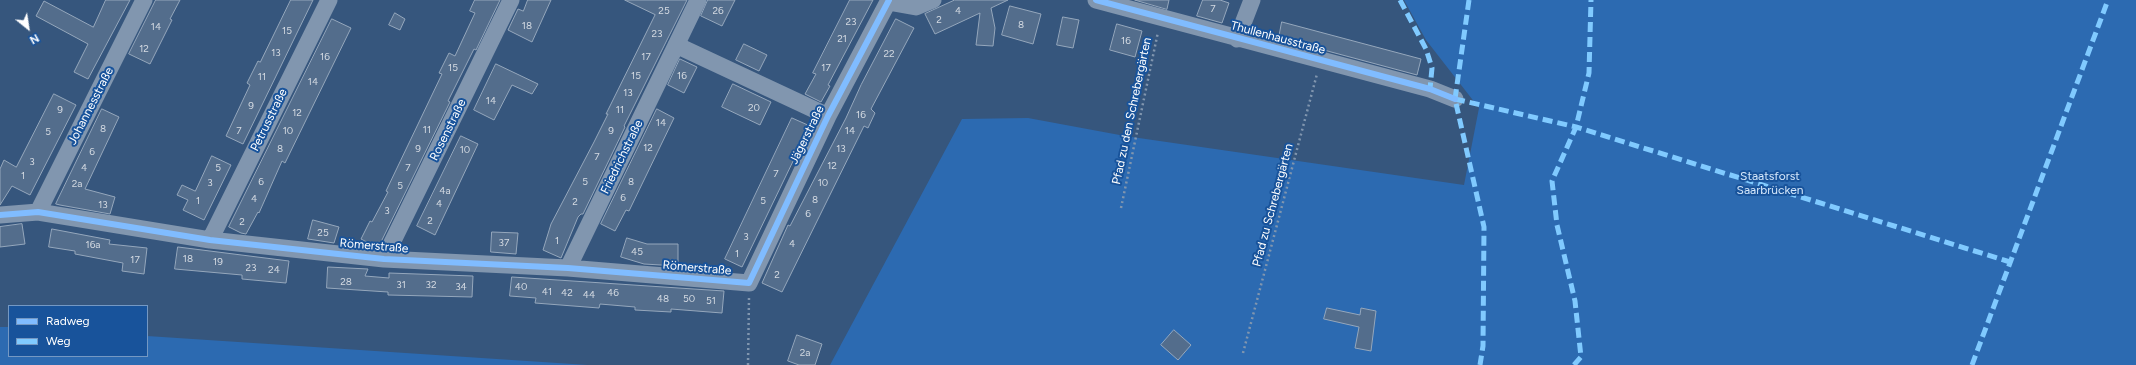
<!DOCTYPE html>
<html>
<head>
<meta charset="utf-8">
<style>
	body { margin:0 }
	#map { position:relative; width:2136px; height:365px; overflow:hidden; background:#36567d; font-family:Figtree,sans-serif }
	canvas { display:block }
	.legend { position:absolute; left:8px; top:305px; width:140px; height:52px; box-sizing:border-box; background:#18539b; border:1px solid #7498c3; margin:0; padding:5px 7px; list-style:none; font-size:12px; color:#fff }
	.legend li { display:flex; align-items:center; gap:8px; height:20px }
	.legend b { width:20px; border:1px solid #7498c3 }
	.north { position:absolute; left:8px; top:8px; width:40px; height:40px; -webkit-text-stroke:3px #18539b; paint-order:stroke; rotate:150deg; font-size:11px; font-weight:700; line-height:16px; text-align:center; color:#fff }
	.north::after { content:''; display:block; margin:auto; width:14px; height:18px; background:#fff; clip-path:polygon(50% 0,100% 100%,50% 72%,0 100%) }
</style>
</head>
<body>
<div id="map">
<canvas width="2136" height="365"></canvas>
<ul class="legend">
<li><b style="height:5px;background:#80bcff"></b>Radweg</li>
<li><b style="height:5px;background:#80caff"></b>Weg</li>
</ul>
<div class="north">N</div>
</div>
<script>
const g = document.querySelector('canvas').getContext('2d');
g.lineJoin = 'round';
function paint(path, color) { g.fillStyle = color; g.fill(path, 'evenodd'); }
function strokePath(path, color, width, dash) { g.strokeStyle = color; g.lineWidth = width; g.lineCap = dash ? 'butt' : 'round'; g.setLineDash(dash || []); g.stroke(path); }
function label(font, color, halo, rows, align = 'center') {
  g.font = font + ' Figtree,sans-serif'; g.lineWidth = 4; g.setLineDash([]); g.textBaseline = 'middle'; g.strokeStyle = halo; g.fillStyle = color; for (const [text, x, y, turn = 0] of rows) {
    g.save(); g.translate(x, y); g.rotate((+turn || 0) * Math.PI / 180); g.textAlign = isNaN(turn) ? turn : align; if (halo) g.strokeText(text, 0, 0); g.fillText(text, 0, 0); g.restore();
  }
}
paint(new Path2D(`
	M1404,0H2136V365H830L962,119L1028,118L1125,136L1464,185L1479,108L1426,40Z
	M0,327H9V356H147V336L588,365H0Z`), '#2c6ab1');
const building = new Path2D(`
	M106,0H130L88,79L74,72L88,44L36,16L44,1L93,27Z
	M156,0H180L170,19L172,20L150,64L129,54Z
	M291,0H313L243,144L226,136L250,85L247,83L258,61L260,62Z
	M475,0H500L476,50L474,49L448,101L450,102L378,248L361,239L370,221L372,222L388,192L386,191L442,74L439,73L449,53L455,56L475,13L470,11Z
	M528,0H551L532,42L508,30L518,9L523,11Z
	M625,0H687L624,126L625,127L583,214H581L578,217L561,258L543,250L551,224L594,142L608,114H606L655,15Z
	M708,0H735L722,26L701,16Z
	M850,0H873L828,85L830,86L821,102L805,94L816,74L813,73Z
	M955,0H1008L991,8L995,28L993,46L976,45L980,13L935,34L925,14Z
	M1135,0H1169L1167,9Z
	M1203,0H1220L1229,3L1222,23L1197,16Z
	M1010,6L1041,14L1033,44L1002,35Z
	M395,13L405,19L400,30L389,25Z
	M1063,17L1079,20L1073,48L1057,45Z
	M332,19L351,28L285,163L282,161L259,213L258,212L246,234L241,233L229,227Z
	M896,19L914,28L871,109L875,113L868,128L864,126L782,292L762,283L788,225L790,226L846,118L861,85Z
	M1282,22L1421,59L1417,75L1279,38Z
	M1117,24L1142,31L1135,57L1110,50Z
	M744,44L767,55L759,71L736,60Z
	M680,59L697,67L684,93L668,85Z
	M496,64L538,84L532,94L512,85L494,120L474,110Z
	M733,84L771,102L760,125L722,107Z
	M54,94L76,105L30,195L12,186L0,205V169L4,160L16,167Z
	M102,109L119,117L85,189L115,197L110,214L60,205L56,204Z
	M657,109L674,118L629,211L626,210L615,231L601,224Z
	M792,118L810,126L742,267L725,259Z
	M461,136L478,144L435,235L417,226Z
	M212,156L231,165L204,220L183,210L188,200L177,195L182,185L195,191Z
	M313,220L339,227L334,243L308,239Z
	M22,224L25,244L0,247V227Z
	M52,229L110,240L109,244L147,248L144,274L122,271L123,263L75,254V251L49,247Z
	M492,232L518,233L516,254L491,252Z
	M627,238L647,244H678V266L644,264L621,257Z
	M178,247L289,261L286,283L242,279V275L175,269Z
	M328,267L368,269L365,276L389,278V273L473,276L472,297L388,295V292L327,288Z
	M512,277L724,291L722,313L671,309V312L635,310V307L600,304L599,308L535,303L536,298L510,296Z
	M1327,308L1360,315L1361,308L1376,311L1371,351L1355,348L1359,327L1324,319Z
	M1174,330L1191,345L1178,360L1161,345Z
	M797,335L822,344L815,365H799L788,361Z`);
paint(building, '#536d8c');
strokePath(building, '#95a7bc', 1);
strokePath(new Path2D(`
	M1121,208L1158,32
	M1243,353L1317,74
	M748,365L749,297`), '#8196af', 2.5, [2, 3]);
strokePath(new Path2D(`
	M1096,0L1430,89L1455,99
	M888,2L916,7L933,0
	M1237,39L1252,0
	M676,45L828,116
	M38,212L144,0
	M0,215L38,212L210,240L384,259L568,268L749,283L828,116L889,0
	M210,240L329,0
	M384,259L511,0
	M568,268L698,0`), '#8196af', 17);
strokePath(new Path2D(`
	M1400,0L1426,49L1432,68L1430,89
	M1469,0L1455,99L1484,227L1483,346L1480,365
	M1455,99L1576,127L2010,262
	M1574,365L1581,357L1575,301L1557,225L1552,181L1576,127L1589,73L1591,0
	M1972,365L2108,0`), '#80caff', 5, [10, 5]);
strokePath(new Path2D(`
	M1096,0L1430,89L1455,99
	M0,215L38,212L210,240L384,259L568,268L749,283L828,116L889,0`), '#80bcff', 6);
label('10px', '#d4dae2', null, [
	["7",1213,9],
	["25",664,11],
	["26",718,11],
	["4",958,11],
	["2",939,20],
	["23",851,22],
	["8",1021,25],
	["18",527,26],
	["14",156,27],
	["15",287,31],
	["23",657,34],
	["21",842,39],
	["16",1126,41],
	["12",144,49],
	["13",276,53],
	["22",889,54],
	["16",325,57],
	["17",646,57],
	["15",453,68],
	["17",826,68],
	["15",636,76],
	["16",682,76],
	["11",262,77],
	["14",313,82],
	["13",628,93],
	["14",491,101],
	["9",251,106],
	["20",754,108],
	["9",60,110],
	["11",620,110],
	["12",297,113],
	["16",861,115],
	["14",661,123],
	["8",103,129],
	["11",427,130],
	["7",239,131],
	["10",288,131],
	["9",611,131],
	["14",850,131],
	["5",48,132],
	["12",648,148],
	["8",280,149],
	["9",418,149],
	["13",841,149],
	["10",465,150],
	["6",92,152],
	["7",597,157],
	["3",32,162],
	["12",832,166],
	["4",84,168],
	["5",218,168],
	["7",408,168],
	["7",776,174],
	["1",23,176],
	["6",261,182],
	["5",585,182],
	["8",631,182],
	["3",210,183],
	["10",823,183],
	["2a",77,184],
	["5",400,186],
	["4a",445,191],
	["6",623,198],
	["4",254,199],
	["8",815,200],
	["1",198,201],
	["5",763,201],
	["2",575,202],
	["4",439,204],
	["13",103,205],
	["3",387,211],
	["6",808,214],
	["2",430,221],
	["2",242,222],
	["25",323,233],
	["3",746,237],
	["1",557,241],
	["37",504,243],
	["4",792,244],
	["16a",93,245],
	["45",637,252],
	["1",737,254],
	["18",188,259],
	["17",135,260],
	["19",218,262],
	["23",251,268],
	["24",274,270],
	["2",777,275],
	["28",346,282],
	["31",401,285],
	["32",431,285],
	["34",461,287],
	["40",521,287],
	["41",547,292],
	["42",567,293],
	["46",613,293],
	["44",589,295],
	["48",663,299],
	["50",689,299],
	["51",711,301],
	["2a",805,353]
]);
label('12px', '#fff', '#18539b', [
	["Thullenhausstraße",1278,38,15],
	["Johannesstraße",91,106,-63],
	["Pfad zu den Schrebergärten",1132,111,-78],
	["Petrusstraße",269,120,-64],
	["Rosenstraße",448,130,-64],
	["Jägerstraße",807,135,-64],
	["Friedrichstraße",622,157,-64],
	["Pfad zu Schrebergärten",1273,205,-75],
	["Römerstraße",374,246,5],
	["Römerstraße",697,268,5]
]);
label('12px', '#d6e8fc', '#18539b', [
	["Staatsforst",1770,176],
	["Saarbrücken",1770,190]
]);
</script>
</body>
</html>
